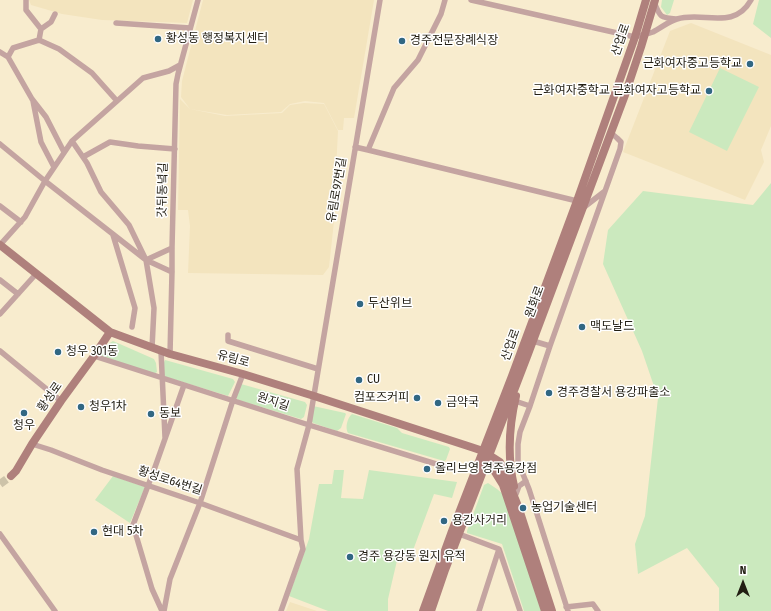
<!DOCTYPE html>
<html>
<head>
<meta charset="utf-8">
<style>
	body { margin:0 }
	#map { position:relative; width:771px; height:611px; overflow:hidden; background:#f8ecce; font-family:"Fira Sans Condensed",sans-serif }
	canvas { display:block }
	.north { position:absolute; left:723px; top:563px; width:40px; height:40px; -webkit-text-stroke:3px #fff; paint-order:stroke; rotate:0deg; font-size:11px; font-weight:700; line-height:16px; text-align:center; color:#221e13 }
	.north::after { content:''; display:block; margin:auto; width:14px; height:18px; background:#221e13; clip-path:polygon(50% 0,100% 100%,50% 72%,0 100%) }
</style>
</head>
<body>
<div id="map">
<canvas width="771" height="611"></canvas>
<div class="north">N</div>
</div>
<script>
const g = document.querySelector('canvas').getContext('2d');
g.lineJoin = 'round';
function paint(path, color) { g.fillStyle = color; g.fill(path, 'evenodd'); }
function strokePath(path, color, width, dash) { g.strokeStyle = color; g.lineWidth = width; g.lineCap = dash ? 'butt' : 'round'; g.setLineDash(dash || []); g.stroke(path); }
function label(font, color, halo, rows, align = 'center') {
  g.font = font + ' "Fira Sans Condensed","Noto Sans KR",sans-serif'; g.lineWidth = 3; g.setLineDash([]); g.textBaseline = 'middle'; g.strokeStyle = halo; g.fillStyle = color; for (const [text, x, y, turn = 0] of rows) {
    g.save(); g.translate(x, y); g.rotate((+turn || 0) * Math.PI / 180); g.textAlign = isNaN(turn) ? turn : align; if (halo) g.strokeText(text, 0, 0); g.fillText(text, 0, 0); g.restore();
  }
}
paint(new Path2D(`
	M29,0H193L187,23L102,20L62,14L31,5Z
	M203,0H374L354,118H344L343,130H338L324,103L305,101L290,104L281,112L227,115L190,109L225,116L282,113L290,105L304,103L324,104L338,131L336,170L338,185L329,267L323,275L188,273L190,226L188,210H178L180,99L190,109L181,97L182,81Z
	M691,23L771,55V126L761,150L764,162L745,200L623,152L670,31Z
	M290,602L317,611H286Z`), '#f3e4be');
paint(new Path2D(`
	M662,0H674L670,13L667,15L661,7Z
	M759,0H771V38L753,24Z
	M720,68L759,87L727,151L689,132Z
	M771,183V611H719V588L687,548L638,574L635,544L645,516L658,398L642,351L603,264L608,230L643,191L753,205Z
	M113,341L154,359L156,363L157,372L154,374L100,356L99,354L108,344Z
	M165,360L233,379L235,382L228,396L163,376L164,362Z
	M241,384L305,402L307,405L304,417L301,419L238,400L236,398Z
	M313,406L345,413L346,414L341,428L337,431L313,423L311,420Z
	M352,414L397,428L402,433L449,447L450,449L446,460L444,461L348,433C345,428 347,418 352,414Z
	M334,470H344L341,498L363,499L369,470L457,482L452,498L434,494L412,553L399,552L388,599V611H328L289,596L309,539L319,484H332Z
	M113,476L145,487L130,523L95,500Z
	M488,483L497,489L503,494L543,611H524L502,544L467,533V531L484,485Z`), '#cbe9be');
strokePath(new Path2D(`
	M0,484L11,476`), '#cdc3a9', 8, [8, 4]);
strokePath(new Path2D(`
	M26,0V10L41,29
	M471,0L635,37C641,35 647,34 653,32C661,28 669,21 677,19C703,11 734,31 751,0
	M654,2C660,17 660,18 676,19
	M116,23L190,28
	M39,40L41,29L51,22L55,14
	M0,52L8,57L32,99L46,117L64,152
	M8,57L13,48L39,40L59,49L92,73L117,101
	M33,101L41,142L54,167
	M72,141L87,163L101,192L129,225L146,260L154,308L152,348
	M0,144L45,181L146,260L172,272
	M355,147L368,150L394,88L418,60L441,14L445,0
	M368,150L577,201
	M83,157L110,142L138,146L175,149
	M0,206L21,222
	M583,208L605,191
	M113,235L135,308L132,327
	M0,245L25,217L45,181L72,141L143,78L169,71L180,65
	M146,260L172,248
	M0,280L18,294
	M0,314L36,274
	M228,335V341L318,369
	M533,341L550,346
	M0,351L61,401
	M161,351L165,437
	M170,354L172,272V248L176,84L178,74L198,0
	M94,356L309,425L446,467
	M515,401L530,406
	M32,444L51,450L102,470L200,503L301,540
	M516,494L519,486L526,481
	M0,534L55,611
	M459,534L499,549L520,611
	M566,607L593,604L598,611
	M162,611L152,589L133,525L154,470L184,385
	M164,611L170,579L200,503L233,400L243,374
	M281,611L303,549L301,540L297,469L309,425L380,0
	M479,611L499,549
	M568,611L529,489L518,462V444L520,432L530,406L550,346L620,149L621,142L617,138L611,133`), '#c4a4a1', 5.5);
strokePath(new Path2D(`
	M0,245L110,332L170,354L243,374L314,396L471,447L483,451L500,462L518,506L552,611
	M485,456L503,485L545,611
	M11,476L16,471L32,444L61,401L94,356L110,332
	M514,486C507,456 509,426 516,396
	M423,611L452,531L512,376L577,201L635,37L646,0
	M431,611L445,570L528,354L625,95L641,47L655,0`), '#af807c', 8);
for (const [x, y, r, color] of [
	[158,39,4,"#316783"],
	[402,41,4,"#316783"],
	[750,64,4,"#316783"],
	[709,91,4,"#316783"],
	[360,304,4,"#316783"],
	[582,327,4,"#316783"],
	[58,352,4,"#316783"],
	[359,380,4,"#316783"],
	[549,393,4,"#316783"],
	[417,398,4,"#316783"],
	[438,403,4,"#316783"],
	[81,407,4,"#316783"],
	[24,413,4,"#316783"],
	[151,414,4,"#316783"],
	[427,469,4,"#316783"],
	[523,508,4,"#316783"],
	[444,521,4,"#316783"],
	[94,532,4,"#316783"],
	[350,557,4,"#316783"]
]) { const dot = new Path2D(); dot.arc(x, y, r, 0, 2 * Math.PI); g.fillStyle = color; g.fill(dot); strokePath(dot, '#fff', 1.5); }
label('12px', '#221e13', '#fff', [
	["황성동 행정복지센터",166,39],
	["경주전문장례식장",410,41],
	["근화여자중고등학교",742,64,"right"],
	["근화여자중학교 근화여자고등학교",701,91,"right"],
	["두산위브",368,304],
	["맥도날드",590,327],
	["청우 301동",66,352],
	["CU",367,380],
	["경주경찰서 용강파출소",557,393],
	["컴포즈커피",409,398,"right"],
	["금약국",446,403],
	["청우1차",89,407],
	["동보",159,414],
	["청우",24,426,"center"],
	["올리브영 경주용강점",435,469],
	["농업기술센터",531,508],
	["용강사거리",452,521],
	["현대 5차",102,532],
	["경주 용강동 원지 유적",358,557]
], 'left');
label('12px', '#221e13', '#fff', [
	["산업로",621,40,-71],
	["갓뒤동녘길",163,190,-89],
	["유림로97번길",337,190,-80],
	["원화로",535,302,-70],
	["산업로",511,345,-70],
	["유림로",233,359,16],
	["황성로",50,397,-55],
	["원지길",273,402,18],
	["황성로64번길",170,481,18]
]);
</script>
</body>
</html>
